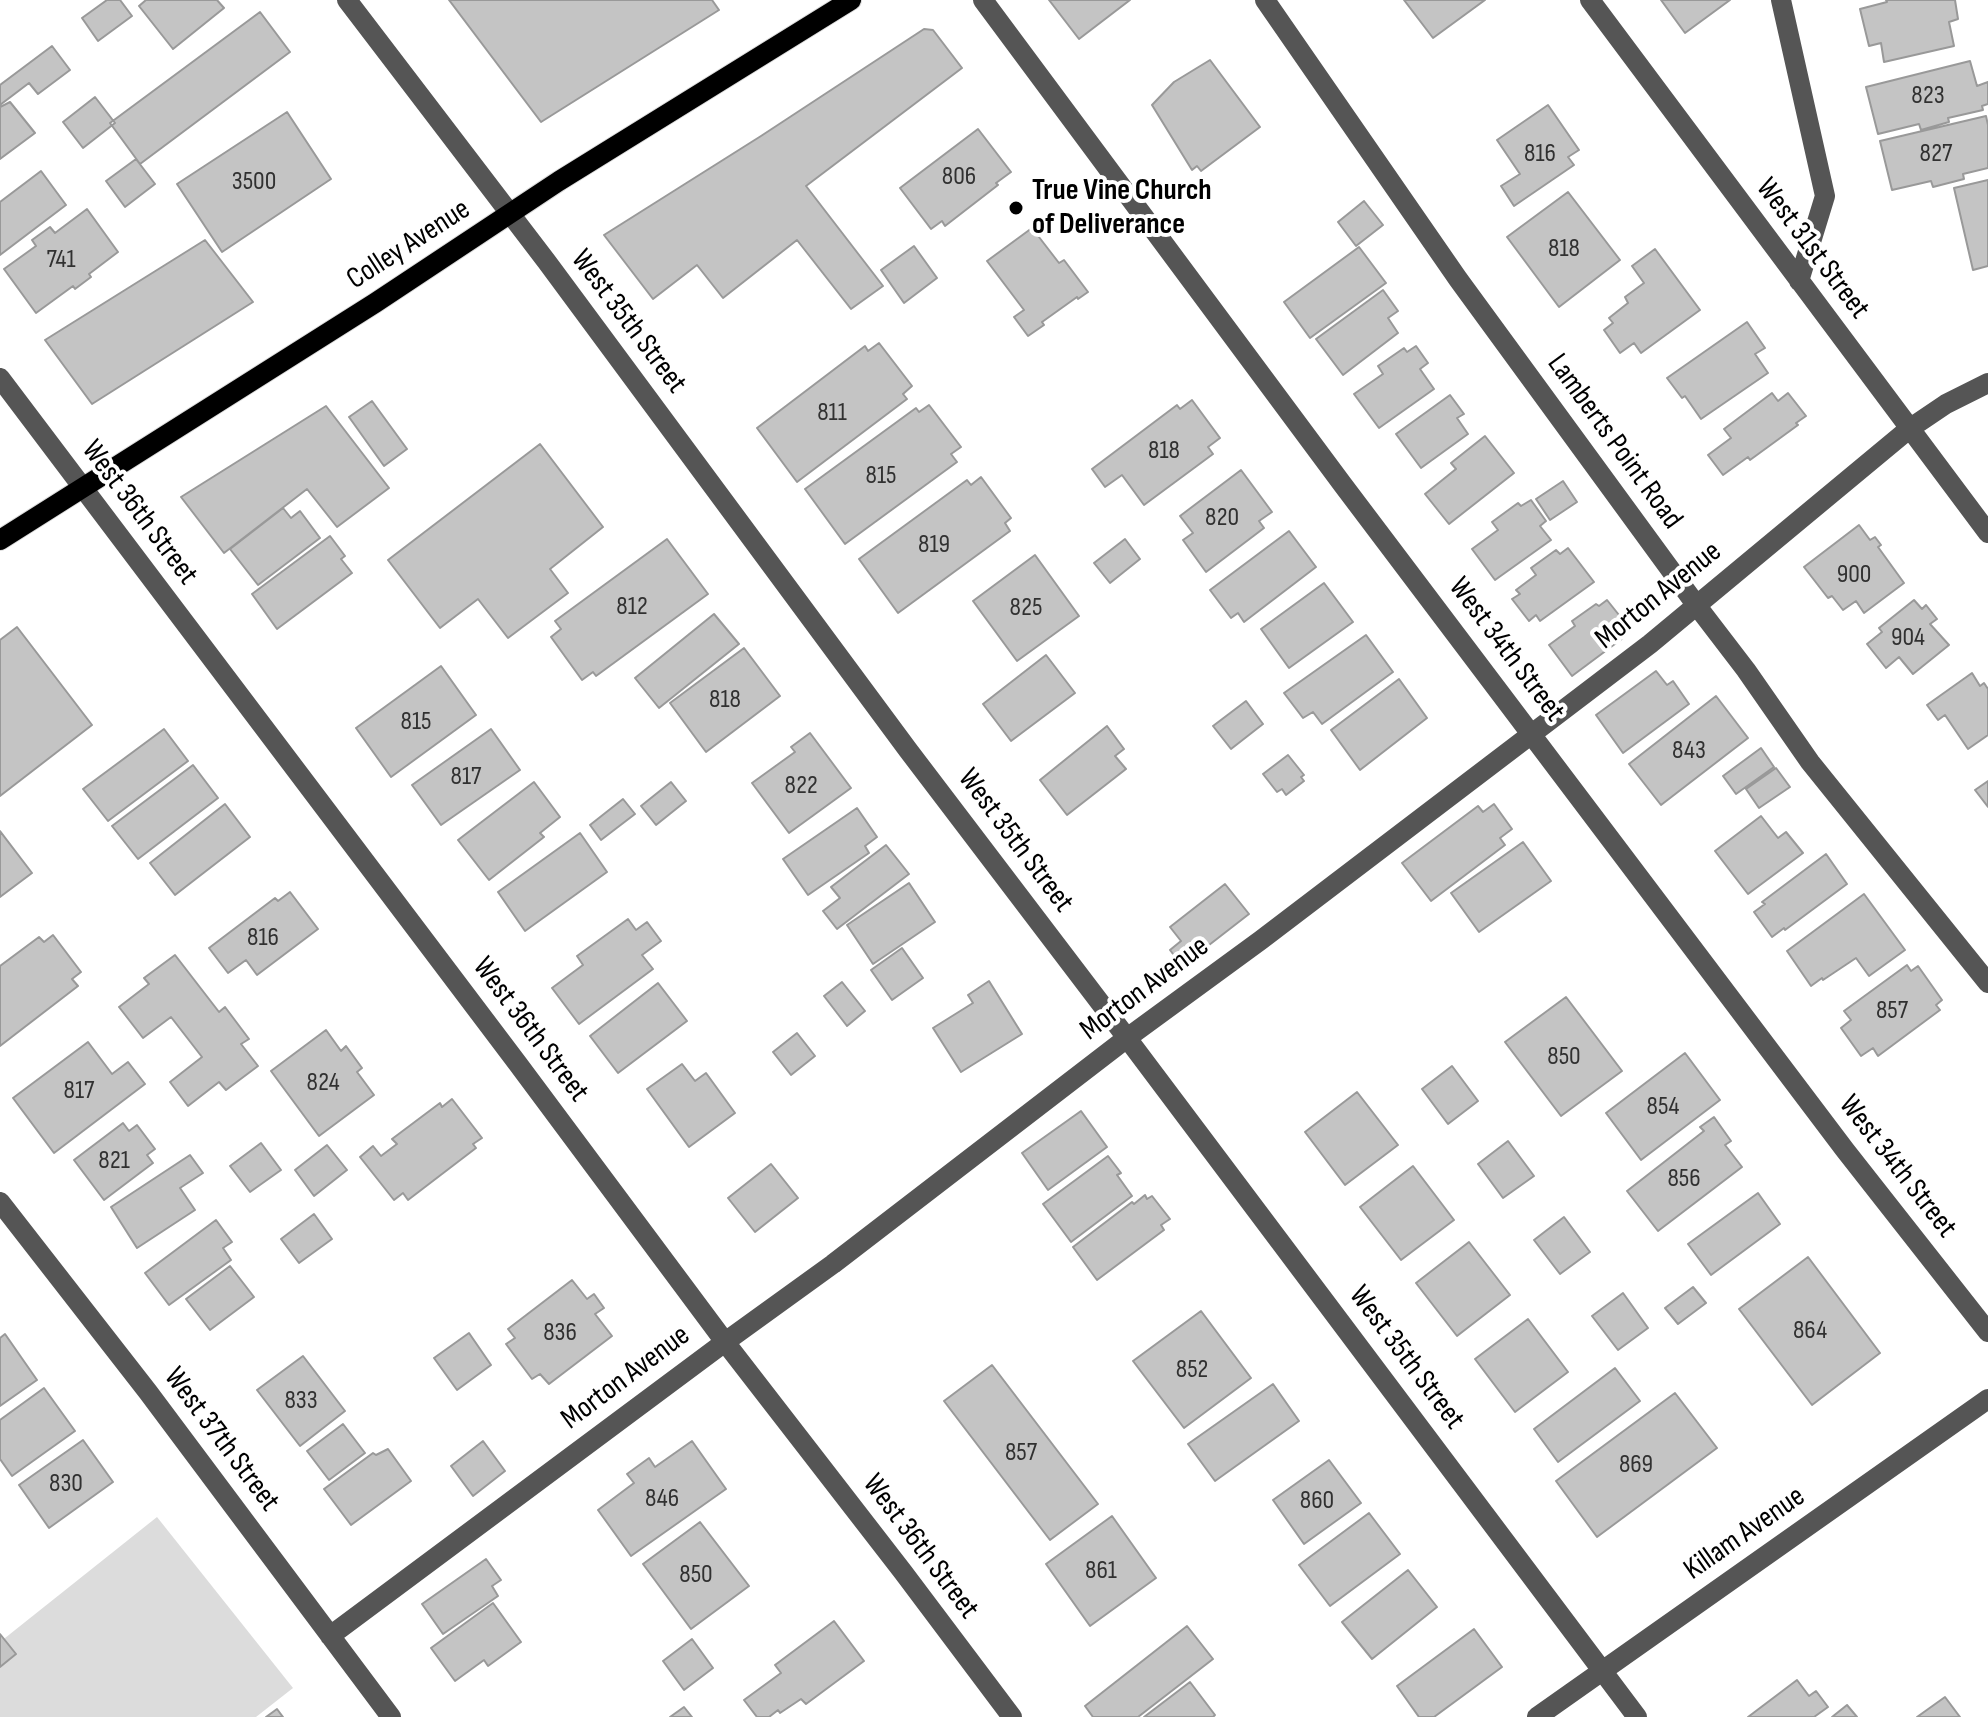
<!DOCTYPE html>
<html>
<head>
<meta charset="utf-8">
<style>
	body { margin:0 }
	canvas { display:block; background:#fff }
</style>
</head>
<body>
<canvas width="1988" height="1717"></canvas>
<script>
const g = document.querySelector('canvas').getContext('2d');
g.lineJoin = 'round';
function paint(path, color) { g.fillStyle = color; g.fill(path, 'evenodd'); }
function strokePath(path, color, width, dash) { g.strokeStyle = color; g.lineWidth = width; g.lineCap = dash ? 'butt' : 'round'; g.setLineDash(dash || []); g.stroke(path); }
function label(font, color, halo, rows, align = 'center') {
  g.font = font + ' "Sofia Sans Condensed",sans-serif'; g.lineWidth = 8; g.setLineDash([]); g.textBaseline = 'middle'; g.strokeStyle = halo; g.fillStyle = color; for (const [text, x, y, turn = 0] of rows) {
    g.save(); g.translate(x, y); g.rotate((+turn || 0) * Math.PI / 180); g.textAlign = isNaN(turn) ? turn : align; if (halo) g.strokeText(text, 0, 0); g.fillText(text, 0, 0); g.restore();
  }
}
paint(new Path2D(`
	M157,1517L293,1688L256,1717H0V1642Z`), '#dcdcdc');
const building = new Path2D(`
	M107,0H120L132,16L98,41L82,18Z
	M146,0H217L224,8L173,49L139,6Z
	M449,0H712L719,10L541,122Z
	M1049,0H1130L1079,39Z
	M1404,0H1485L1433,38Z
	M1661,0H1730L1685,33Z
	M1886,0H1955L1958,19L1949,22L1954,46L1884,62L1881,43L1869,46L1860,9L1887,2Z
	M260,12L290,52L140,164L110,123Z
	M924,29L933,30L962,68L806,186L883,286L851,309L797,240L723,298L697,265L653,299L604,235L761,136Z
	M52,46L70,70L38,94L29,83L0,105V85Z
	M1210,60L1260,127L1201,171L1197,166L1192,170L1152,105L1174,82Z
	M1970,61L1977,86L1988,82V104L1982,106L1983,110L1948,118L1949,122L1921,130L1919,124L1878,134L1866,87Z
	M95,97L115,123L83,148L63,122Z
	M10,102L35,133L0,159V107Z
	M1548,105L1579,150L1568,157L1574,165L1514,206L1501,186L1520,174L1497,140Z
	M287,112L331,179L222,252L177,184Z
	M1986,116L1988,125V168L1963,174L1964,179L1933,187L1931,181L1892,190L1880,141Z
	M978,129L1011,172L996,183L998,185L945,226L942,221L931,229L900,188Z
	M136,159L155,184L125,207L106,181Z
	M41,171L66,205L0,255V202Z
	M1988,180V266L1973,270L1954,188Z
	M1568,192L1620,260L1559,307L1507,237Z
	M1364,201L1383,225L1356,246L1338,222Z
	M87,209L118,252L89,274L91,277L75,289L73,286L36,313L4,269L36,246L32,240L50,227L55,233Z
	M1032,228L1059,263L1064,260L1088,292L1078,299L1077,297L1042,322L1044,325L1028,336L1014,317L1024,310L987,261Z
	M205,240L253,302L92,404L45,340Z
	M914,246L937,278L904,303L881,270Z
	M1359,247L1386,283L1310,338L1284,302Z
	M1655,249L1700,310L1641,353L1634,343L1620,353L1604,330L1613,323L1609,318L1628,303L1625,297L1644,283L1632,266Z
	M1383,290L1398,311L1388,318L1398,333L1343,375L1316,339Z
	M1747,322L1765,348L1755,354L1768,373L1701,419L1685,396L1682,398L1667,378Z
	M879,343L912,386L903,394L907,399L797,482L757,428L865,346L868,351Z
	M1416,346L1428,363L1420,369L1434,389L1379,428L1354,394L1383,374L1378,366L1404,348L1407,352Z
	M1772,393L1778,401L1788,393L1806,416L1796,423L1798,425L1750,460L1748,457L1723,475L1708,455L1731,438L1724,429Z
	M1450,395L1464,414L1457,418L1468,434L1421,468L1396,434Z
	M1192,400L1220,438L1208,447L1213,454L1144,505L1122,475L1105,487L1092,469L1177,405L1180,409Z
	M372,401L407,449L384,466L349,417Z
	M929,405L961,447L951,454L957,462L845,544L805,489L916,408L919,412Z
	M326,406L389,488L337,527L307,489L224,553L181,497Z
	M1485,436L1514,473L1449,524L1425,494L1456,469L1451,463Z
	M540,444L603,527L550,569L568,593L508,638L478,599L440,628L388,560Z
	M1241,470L1272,512L1259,521L1264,528L1206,572L1183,540L1193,533L1180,516Z
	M981,477L1011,518L1005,523L1010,531L898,613L859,559L967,480L971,485Z
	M1563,481L1577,502L1550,520L1536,499Z
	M1531,500L1546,521L1540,526L1551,540L1495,580L1472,549L1498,530L1492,522L1518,503L1521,506Z
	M283,508L291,518L300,511L320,538L258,585L230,549Z
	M1859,525L1870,540L1875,537L1881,545L1878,547L1904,583L1864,613L1856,601L1843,610L1832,596L1828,598L1804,567Z
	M1289,531L1316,567L1244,622L1238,613L1231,618L1210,590Z
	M330,536L345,556L341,559L352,573L277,629L252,594Z
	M667,539L708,594L596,676L593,672L582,680L551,637L561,629L555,621Z
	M1125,539L1140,559L1110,583L1094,563Z
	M1568,548L1594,582L1540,621L1536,615L1529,621L1512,599L1520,594L1516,590L1536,575L1531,568L1556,550L1560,554Z
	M1035,555L1079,616L1017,661L973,601Z
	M1324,583L1353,622L1289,668L1261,629Z
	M1607,600L1623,620L1615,626L1623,638L1572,676L1549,645L1575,626L1572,621L1596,604L1599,606Z
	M1914,600L1922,609L1926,605L1937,619L1930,624L1949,645L1913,674L1899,657L1886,668L1867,644L1882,632L1879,628Z
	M714,614L739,644L659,708L635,678Z
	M17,627L92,725L0,796V640Z
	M1366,635L1393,672L1322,724L1313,712L1303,718L1284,693Z
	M744,648L780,696L706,752L670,703Z
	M1046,655L1075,693L1011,741L983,704Z
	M441,666L476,715L391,777L356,728Z
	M1656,671L1667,685L1673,681L1689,704L1623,753L1596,715Z
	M1972,673L1980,686L1984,683L1988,689V735L1968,749L1945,715L1938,720L1927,705Z
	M1399,679L1427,718L1360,770L1331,730Z
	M1716,696L1748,738L1661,805L1629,764Z
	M1246,701L1263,724L1231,749L1213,726Z
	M1107,726L1124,749L1115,756L1126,769L1067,815L1040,780Z
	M164,729L188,761L108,821L83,789Z
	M491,729L520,770L441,825L412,785Z
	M810,733L851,788L789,833L752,783L795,752L791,747Z
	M1761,748L1774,767L1736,794L1723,776Z
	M1288,755L1304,775L1301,777L1304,781L1286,795L1282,789L1277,792L1263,774Z
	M193,765L218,798L138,859L112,826Z
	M1776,768L1790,787L1759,808L1746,789Z
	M1988,781V807L1975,790Z
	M534,782L560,817L540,833L544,837L489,880L458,840Z
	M671,782L686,801L656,825L641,806Z
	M623,799L635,814L601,840L590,825Z
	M225,804L250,837L175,895L150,863Z
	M1494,804L1512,829L1500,838L1505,845L1431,901L1402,863L1478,806L1483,812Z
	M857,808L877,837L865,846L869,853L808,895L783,859Z
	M1761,816L1778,838L1786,832L1803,853L1748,894L1715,851Z
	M0,831L32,873L0,897Z
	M580,833L607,872L525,931L498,892Z
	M1523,842L1551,881L1479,932L1451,893Z
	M886,845L909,874L837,929L823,911L840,898L831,887Z
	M1826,854L1847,884L1785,930L1784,928L1772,937L1754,912L1765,904L1762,902Z
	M909,883L935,922L873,964L847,925Z
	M1225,884L1249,914L1182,966L1170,950L1181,941L1170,927Z
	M290,892L318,929L257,975L246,960L228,973L209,948L275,898L278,901Z
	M1864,894L1905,950L1869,976L1856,958L1823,980L1822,978L1811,986L1787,951Z
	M628,919L636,930L647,922L661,941L642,955L653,969L579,1024L552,988L583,965L577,956Z
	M53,935L81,972L72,979L78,986L0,1046V966L39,937L44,942Z
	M902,948L923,978L892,1000L871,970Z
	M175,955L219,1012L225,1007L249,1039L241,1044L258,1066L226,1090L219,1082L188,1106L170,1082L202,1057L171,1017L143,1038L119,1007L149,984L144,978Z
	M1907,965L1911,971L1918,966L1942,1000L1936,1005L1940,1010L1878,1056L1873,1048L1861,1056L1841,1028L1851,1020L1844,1011Z
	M989,981L1022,1034L961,1072L933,1028L973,1003L968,995Z
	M842,982L865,1011L847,1026L824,996Z
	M658,983L687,1021L618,1073L590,1036Z
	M1566,997L1622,1071L1561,1116L1505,1042Z
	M326,1030L341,1051L346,1046L362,1068L357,1072L374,1095L319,1136L271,1071Z
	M797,1033L815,1056L791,1075L773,1052Z
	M88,1042L112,1074L128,1062L145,1084L54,1153L13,1098Z
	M1685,1053L1720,1100L1641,1160L1606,1113Z
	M682,1064L695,1081L706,1073L735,1113L689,1147L647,1089Z
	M1452,1066L1478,1101L1448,1124L1422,1089Z
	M1357,1092L1398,1145L1345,1185L1305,1132Z
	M452,1099L482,1138L473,1144L476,1148L408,1200L403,1193L394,1200L360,1157L373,1146L381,1156L397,1144L392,1139L440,1103L442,1107Z
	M1081,1111L1107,1147L1048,1190L1022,1153Z
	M1714,1117L1731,1141L1725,1145L1742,1167L1658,1231L1627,1191L1704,1131L1700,1127Z
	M123,1123L129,1131L137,1125L155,1149L147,1155L153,1163L104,1200L74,1160Z
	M1508,1141L1534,1176L1503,1198L1478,1164Z
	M261,1143L281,1170L250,1192L230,1166Z
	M327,1145L347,1170L314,1196L295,1170Z
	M190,1155L203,1173L180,1188L195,1210L137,1248L111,1207Z
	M1108,1156L1121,1173L1117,1175L1132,1196L1071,1242L1043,1204Z
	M771,1164L798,1198L755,1232L728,1198Z
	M1413,1166L1454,1220L1401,1260L1360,1207Z
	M1758,1193L1780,1224L1711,1275L1688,1244Z
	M1145,1195L1147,1199L1152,1196L1170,1219L1161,1225L1164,1230L1097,1280L1073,1247L1132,1202L1134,1204Z
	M314,1214L332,1239L299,1263L281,1239Z
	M1564,1217L1590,1252L1560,1274L1534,1240Z
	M216,1220L232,1242L223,1248L231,1260L169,1305L145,1273Z
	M1469,1242L1510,1295L1457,1336L1416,1283Z
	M1808,1257L1880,1353L1812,1405L1739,1309Z
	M230,1266L254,1297L210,1330L186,1299Z
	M572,1280L587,1299L594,1294L604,1308L595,1314L612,1336L549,1384L540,1374L532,1379L506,1344L515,1338L508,1329Z
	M1693,1287L1706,1303L1678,1324L1665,1308Z
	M1623,1293L1648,1328L1618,1350L1592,1316Z
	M1201,1311L1251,1378L1184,1428L1133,1361Z
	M1528,1319L1568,1372L1515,1412L1475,1359Z
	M469,1333L491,1365L457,1390L434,1358Z
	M5,1334L37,1380L0,1406V1338Z
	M303,1356L345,1411L300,1446L257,1390Z
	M992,1365L1098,1504L1050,1540L944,1401Z
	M1615,1368L1640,1401L1558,1462L1534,1429Z
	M1273,1384L1299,1421L1215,1481L1188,1444Z
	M44,1388L75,1431L12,1476L0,1459V1420Z
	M1675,1393L1717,1448L1597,1537L1556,1481Z
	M343,1424L365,1453L329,1480L307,1451Z
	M83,1440L113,1482L49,1528L19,1485Z
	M483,1441L505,1471L473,1496L451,1466Z
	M692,1441L726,1489L631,1556L598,1510L634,1483L627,1474L649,1458L655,1467Z
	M388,1449L411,1481L351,1525L324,1489L373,1453L376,1455Z
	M1329,1460L1361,1503L1304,1544L1273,1500Z
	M1369,1513L1400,1554L1330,1606L1299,1565Z
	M1112,1516L1156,1578L1090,1626L1046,1564Z
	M700,1522L749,1586L691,1629L643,1564Z
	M486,1559L501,1580L492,1586L498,1596L443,1634L422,1604Z
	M1408,1570L1437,1607L1372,1659L1342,1622Z
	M493,1603L521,1642L488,1666L484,1660L455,1681L431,1648Z
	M834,1621L864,1661L806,1704L801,1699L780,1713L778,1710L769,1717H757L744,1700L781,1673L775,1665Z
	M1187,1626L1213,1659L1138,1717H1093L1085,1706Z
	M1474,1629L1502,1667L1434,1717H1419L1397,1686Z
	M0,1634L16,1654L0,1667Z
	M692,1639L713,1668L684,1690L663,1661Z
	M1797,1680L1809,1696L1816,1691L1828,1707L1814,1717H1748Z
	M1190,1682L1215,1715L1213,1717H1144Z
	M1945,1697L1960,1717H1917Z
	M1847,1705L1857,1717H1832Z
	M684,1707L692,1717H670Z
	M277,1709L283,1717H266Z`);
paint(building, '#c4c4c4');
strokePath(building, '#999', 2);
const major = new Path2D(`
	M0,540L375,303L559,181L851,0`);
strokePath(major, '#dbdbdb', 22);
strokePath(new Path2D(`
	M347,0L547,262L908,750L1127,1038L1637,1717
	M983,0L1343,485L1845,1150L1988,1332
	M1265,0L1458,279L1697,606L1746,670L1810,762L1988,983
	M1590,0L1988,533
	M1781,0L1825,196L1799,281
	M0,378L518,1064L725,1342L903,1572L1012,1717
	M0,1202L148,1392L391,1717
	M330,1636L725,1342L833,1264L1127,1038L1261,940L1650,644L1909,429L1946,404L1988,383
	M1537,1717L1988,1399`), '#555', 20);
strokePath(major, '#000', 20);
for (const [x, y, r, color] of [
	[1016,208,8,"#000"]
]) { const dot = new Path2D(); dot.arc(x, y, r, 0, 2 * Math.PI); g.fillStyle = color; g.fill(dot); strokePath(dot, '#fff', 3); }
label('26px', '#313131', null, [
	["823",1928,96],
	["816",1540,154],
	["827",1936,154],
	["806",959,177],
	["3500",254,182],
	["818",1564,249],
	["741",61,260],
	["811",832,413],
	["818",1164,451],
	["815",881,476],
	["820",1222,518],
	["819",934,545],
	["900",1854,575],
	["812",632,607],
	["825",1026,608],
	["904",1908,638],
	["818",725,700],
	["815",416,722],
	["843",1689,751],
	["817",466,777],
	["822",801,786],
	["816",263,938],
	["857",1892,1011],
	["850",1564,1057],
	["824",323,1083],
	["817",79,1091],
	["854",1663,1107],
	["821",114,1161],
	["856",1684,1179],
	["864",1810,1331],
	["836",560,1333],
	["852",1192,1370],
	["833",301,1401],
	["857",1021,1453],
	["869",1636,1465],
	["830",66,1484],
	["846",662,1499],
	["860",1317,1501],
	["861",1101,1571],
	["850",696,1575]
]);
label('bold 30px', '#000', '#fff', [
	["True Vine Church",1032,191],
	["of Deliverance",1032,225]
], 'left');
label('30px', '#000', '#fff', [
	["Colley Avenue",409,245,-33],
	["West 31st Street",1812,249,53],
	["West 35th Street",628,322,53],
	["Lamberts Point Road",1614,442,54],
	["West 36th Street",139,513,53],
	["Morton Avenue",1659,596,-39],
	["West 34th Street",1506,650,53],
	["West 35th Street",1015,841,53],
	["Morton Avenue",1145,989,-37],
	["West 36th Street",530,1030,53],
	["West 34th Street",1897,1167,52],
	["West 35th Street",1406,1358,53],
	["Morton Avenue",626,1378,-37],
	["West 37th Street",221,1440,53],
	["Killam Avenue",1745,1534,-35],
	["West 36th Street",920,1547,53]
]);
</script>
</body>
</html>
